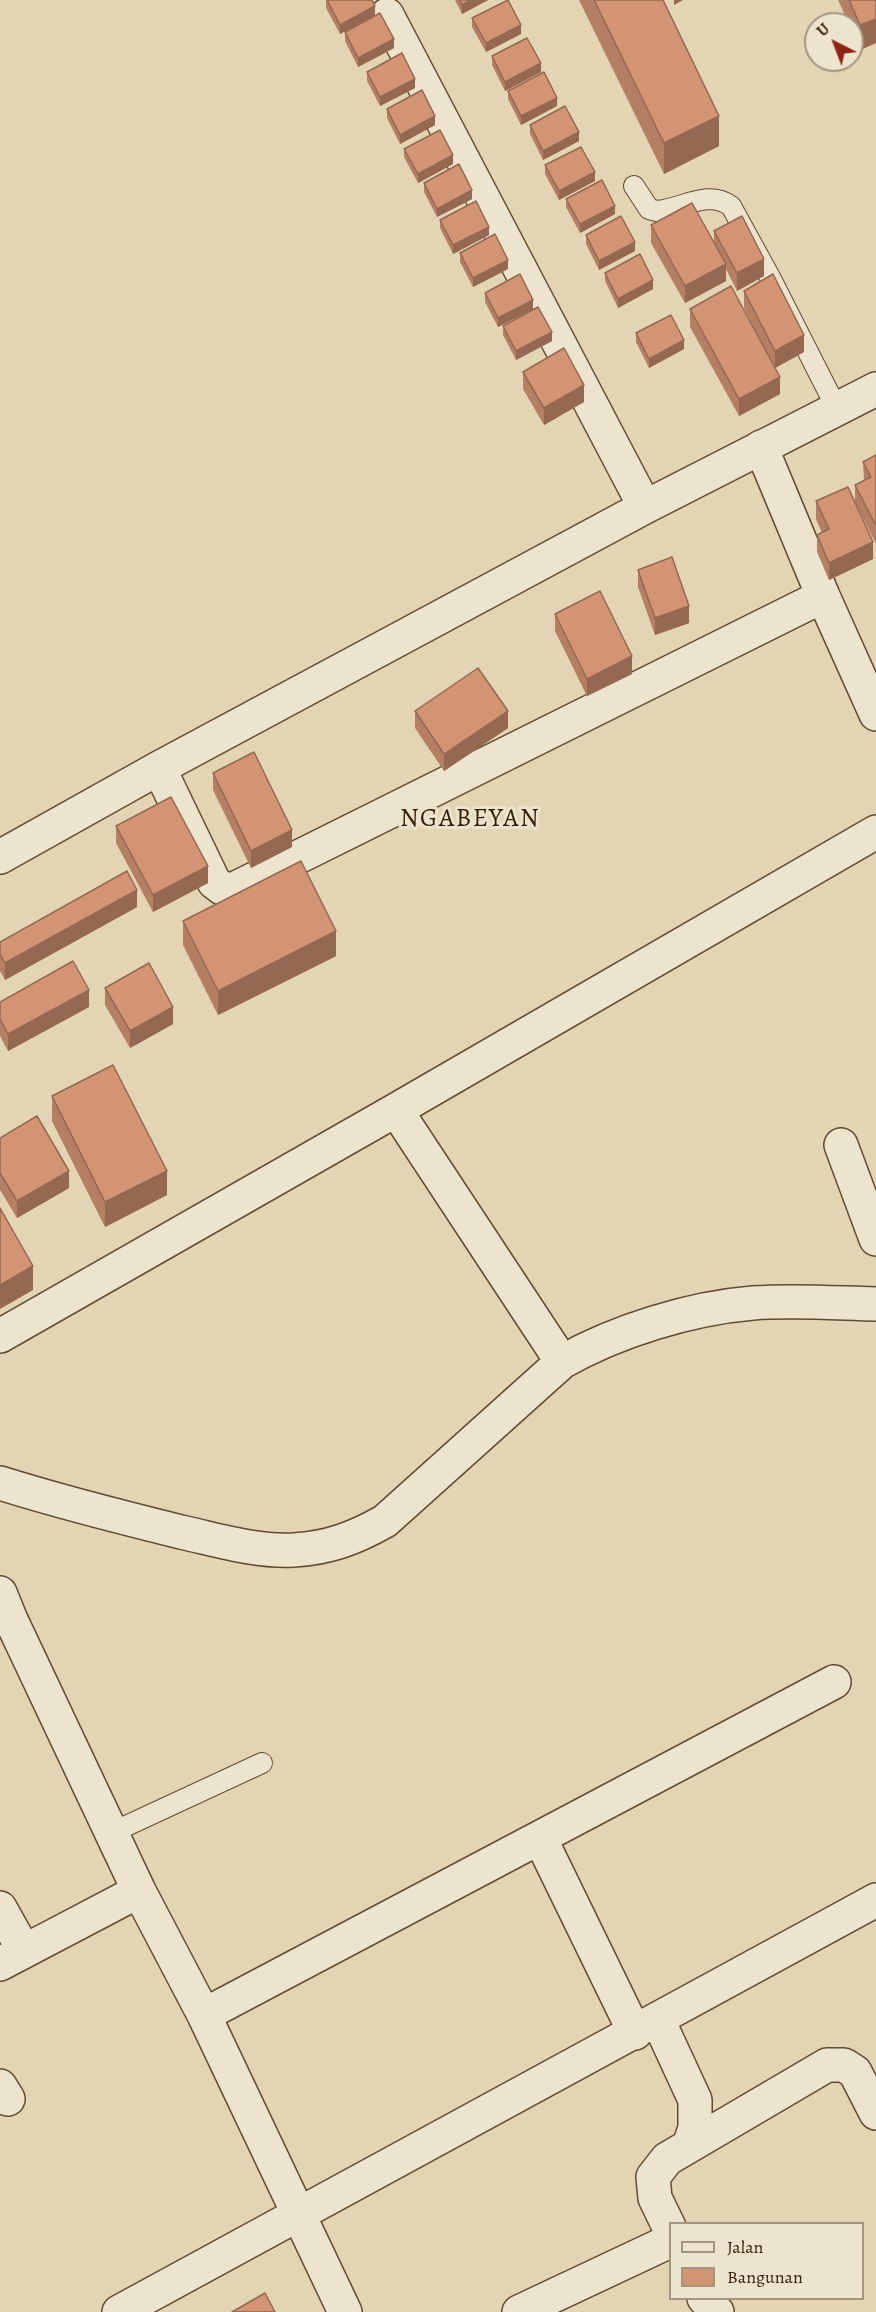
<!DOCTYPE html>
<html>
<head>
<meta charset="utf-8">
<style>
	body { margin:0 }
	#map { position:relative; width:876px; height:2312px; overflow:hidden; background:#e3d5b4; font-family:Alegreya,serif }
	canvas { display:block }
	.legend { position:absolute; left:669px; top:2222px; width:195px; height:78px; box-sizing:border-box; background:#ede4ce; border:2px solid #a3957e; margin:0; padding:8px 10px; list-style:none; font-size:18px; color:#351f07 }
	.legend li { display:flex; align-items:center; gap:12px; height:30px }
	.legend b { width:30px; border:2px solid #a3957e }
	.north { position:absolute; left:804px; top:12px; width:60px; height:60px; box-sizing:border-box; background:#ede4ce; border:2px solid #a3957e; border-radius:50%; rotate:318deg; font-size:16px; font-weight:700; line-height:24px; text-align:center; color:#351f07 }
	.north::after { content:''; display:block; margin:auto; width:21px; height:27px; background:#8f2418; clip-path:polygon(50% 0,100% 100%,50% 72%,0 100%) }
</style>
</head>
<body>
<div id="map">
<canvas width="876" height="2312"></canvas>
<ul class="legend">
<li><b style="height:8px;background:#ede4ce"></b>Jalan</li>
<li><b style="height:16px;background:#d39474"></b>Bangunan</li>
</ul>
<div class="north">U</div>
</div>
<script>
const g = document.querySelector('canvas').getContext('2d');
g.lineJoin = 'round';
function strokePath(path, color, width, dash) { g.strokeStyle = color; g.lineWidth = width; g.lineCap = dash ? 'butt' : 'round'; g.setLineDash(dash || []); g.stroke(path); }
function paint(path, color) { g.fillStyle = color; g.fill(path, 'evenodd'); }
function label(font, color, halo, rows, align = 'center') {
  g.font = font + ' Alegreya,serif'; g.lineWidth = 6; g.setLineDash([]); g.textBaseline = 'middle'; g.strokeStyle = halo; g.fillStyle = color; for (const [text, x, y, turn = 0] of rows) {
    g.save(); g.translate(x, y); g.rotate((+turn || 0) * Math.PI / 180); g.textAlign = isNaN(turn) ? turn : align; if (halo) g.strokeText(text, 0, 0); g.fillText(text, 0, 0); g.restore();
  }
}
const lane = new Path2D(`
	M634,186L649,209L657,211C682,209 708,189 731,206L771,279L837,409
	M111,1833L262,1763`);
const street = new Path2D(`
	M387,15L645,507
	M761,447L823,596L876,714
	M159,768L214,882L222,888L230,891L823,596
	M0,857L159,768L645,507L876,389
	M396,1110L562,1362
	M841,1145L876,1239
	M0,1336L396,1110L876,832
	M0,1483C60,1502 120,1517 181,1532C218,1540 256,1552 294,1550C329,1548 355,1538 385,1521L562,1362C616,1331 691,1308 753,1303C793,1300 835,1303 876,1304
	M0,1593L11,1620L139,1891L204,2015L345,2312
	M540,1838L635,2033
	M0,1908L24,1951
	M0,1964L139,1891
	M204,2015L834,1682
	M658,2020L695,2100V2128L689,2146
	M0,2086L8,2099
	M670,2229L655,2198L653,2177L667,2159L827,2065H844L855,2072L876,2113
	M704,2298L717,2312
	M119,2312L876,1900
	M519,2312L670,2241`);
strokePath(lane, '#604c32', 22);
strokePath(street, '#604c32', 36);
strokePath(lane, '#ede4ce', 20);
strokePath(street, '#ede4ce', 33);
paint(new Path2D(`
	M326,0H372L375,15L340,34L326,8Z
	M455,0H488L462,14Z
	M579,0H663L719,146L664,174Z
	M838,0H876V43L860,50L852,31V24H849Z
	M472,18L521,34L486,52L472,27Z
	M345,32L394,48L358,67L345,41Z
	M492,56L541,72L505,91L492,65Z
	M367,72L415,88L380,106L367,81Z
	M508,91L557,106L521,125L508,99Z
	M387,109L435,125L400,144L387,118Z
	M530,125L579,141L543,160L530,134Z
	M404,149L453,164L418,183L404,157Z
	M545,165L595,181L559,200L545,174Z
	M424,183L472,199L437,217L424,192Z
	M566,199L615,214L580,233L566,207Z
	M440,220L489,235L453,254L440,228Z
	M651,225L714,243V231L764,276L737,291L726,269V281L685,303L651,243Z
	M586,235L635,251L599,270L586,244Z
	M460,253L508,269L473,287L460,262Z
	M605,273L653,289L618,308L605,281Z
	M744,291L804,352L775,368L780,394L739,416L690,327V309L767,353L744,308Z
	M485,293L533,309L498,327L485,302Z
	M503,326L552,341L516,360L503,335Z
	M636,333L684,349L649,368L636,342Z
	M523,372L584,402L544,425L523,389Z
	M876,455V544L856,504L873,559L829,580L817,552V535L822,533L816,519V501L855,502V485L864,481L863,462Z
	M638,570L689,623L655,635L638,587Z
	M555,614L632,674L587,696L555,631Z
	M415,711L508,728L444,771L415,728Z
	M213,773L292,847L251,868L213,790Z
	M116,826L208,883L153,912L116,843Z
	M137,907L5,980L0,971V942Z
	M183,921L336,956L218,1015L183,945Z
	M105,988L173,1024L130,1048L105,1005Z
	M0,1002L89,1007L8,1051L0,1036Z
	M52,1096L167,1195L105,1227L52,1121Z
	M0,1138L69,1188L17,1218L0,1190Z`), '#b57f64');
paint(new Path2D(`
	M471,0H488L462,14V5Z
	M674,0H683L674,5Z
	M375,6V15L340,34V25Z
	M876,19V43L860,50V25Z
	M521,25V34L486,52V43Z
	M394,39V48L358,67V58Z
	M541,63V72L505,91V82Z
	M415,79V88L380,106V97Z
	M557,98V106L521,125V116Z
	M435,116V125L400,144V135Z
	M719,116V146L664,174V143Z
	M579,132V141L543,160V151Z
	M453,155V164L418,183V174Z
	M595,172V181L559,200V191Z
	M472,190V199L437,217V209Z
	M615,206V214L580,233V224Z
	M489,227V235L453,254V245Z
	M635,242V251L599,270V261Z
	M764,259V276L737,291V273Z
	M508,260V269L473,287V278Z
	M726,264V281L685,303V286Z
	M653,280V289L618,308V299Z
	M533,300V309L498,327V318Z
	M552,332V341L516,360V351Z
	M804,335V352L775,368V351Z
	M684,340V349L649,368V359Z
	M780,377V394L739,416V399Z
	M584,385V402L544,425V408Z
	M873,542V559L829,580V563Z
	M689,606V623L655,635V618Z
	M632,656V674L587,696V679Z
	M508,711V728L444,771V754Z
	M292,830V847L251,868V851Z
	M208,866V883L153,912V895Z
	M137,890V907L5,980V963Z
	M336,931V956L218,1015V991Z
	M89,990V1007L8,1051V1034Z
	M173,1007V1024L130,1048V1031Z
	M69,1171V1188L17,1218V1201Z
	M167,1171V1195L105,1227V1202Z
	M33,1266V1290L0,1309V1285Z`), '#946851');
const building = new Path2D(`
	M327,0H372L375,6L340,25Z
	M460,0H471L462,5Z
	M508,0L521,25L486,43L472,18Z
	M594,0H663L719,116L664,143Z
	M849,0H876V19L860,25Z
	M380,13L394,39L358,58L345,32Z
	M527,38L541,63L505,82L492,56Z
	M402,53L415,79L380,97L367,72Z
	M544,72L557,98L521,116L508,91Z
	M422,90L435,116L400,135L387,109Z
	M565,106L579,132L543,151L530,125Z
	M440,130L453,155L418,174L404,149Z
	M581,147L595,172L559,191L545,165Z
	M459,164L472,190L437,209L424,183Z
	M602,180L615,206L580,224L566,199Z
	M476,201L489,227L453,245L440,220Z
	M692,203L726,264L685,286L651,225Z
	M621,216L635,242L599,261L586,235Z
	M742,216L764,259L737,273L714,231Z
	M495,234L508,260L473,278L460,253Z
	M640,254L653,280L618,299L605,273Z
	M520,274L533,300L498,318L485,293Z
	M773,274L804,335L775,351L744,291Z
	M731,286L780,377L739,399L690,309Z
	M538,307L552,332L516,351L503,326Z
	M671,315L684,340L649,359L636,333Z
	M564,348L584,385L544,408L523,372Z
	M876,455V526L855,485L871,477L863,462Z
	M848,487L873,542L829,563L817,535L829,529L816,501Z
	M672,557L689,606L655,618L638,570Z
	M600,591L632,656L587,679L555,614Z
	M478,668L508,711L444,754L415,711Z
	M254,752L292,830L251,851L213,773Z
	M171,797L208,866L153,895L116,826Z
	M301,861L336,931L218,991L183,921Z
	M127,871L137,890L5,963L0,954V942Z
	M73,961L89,990L8,1034L0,1019V1002Z
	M149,963L173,1007L130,1031L105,988Z
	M113,1065L167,1171L105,1202L52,1096Z
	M37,1116L69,1171L17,1201L0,1173V1138Z
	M0,1208L33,1266L0,1285Z
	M265,2293L275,2312H232Z`);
paint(building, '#d39474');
strokePath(building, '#946851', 1.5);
g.letterSpacing = '1.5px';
label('26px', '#351f07', '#ede4ce', [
	["NGABEYAN",470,820]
]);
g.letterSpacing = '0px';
</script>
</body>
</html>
